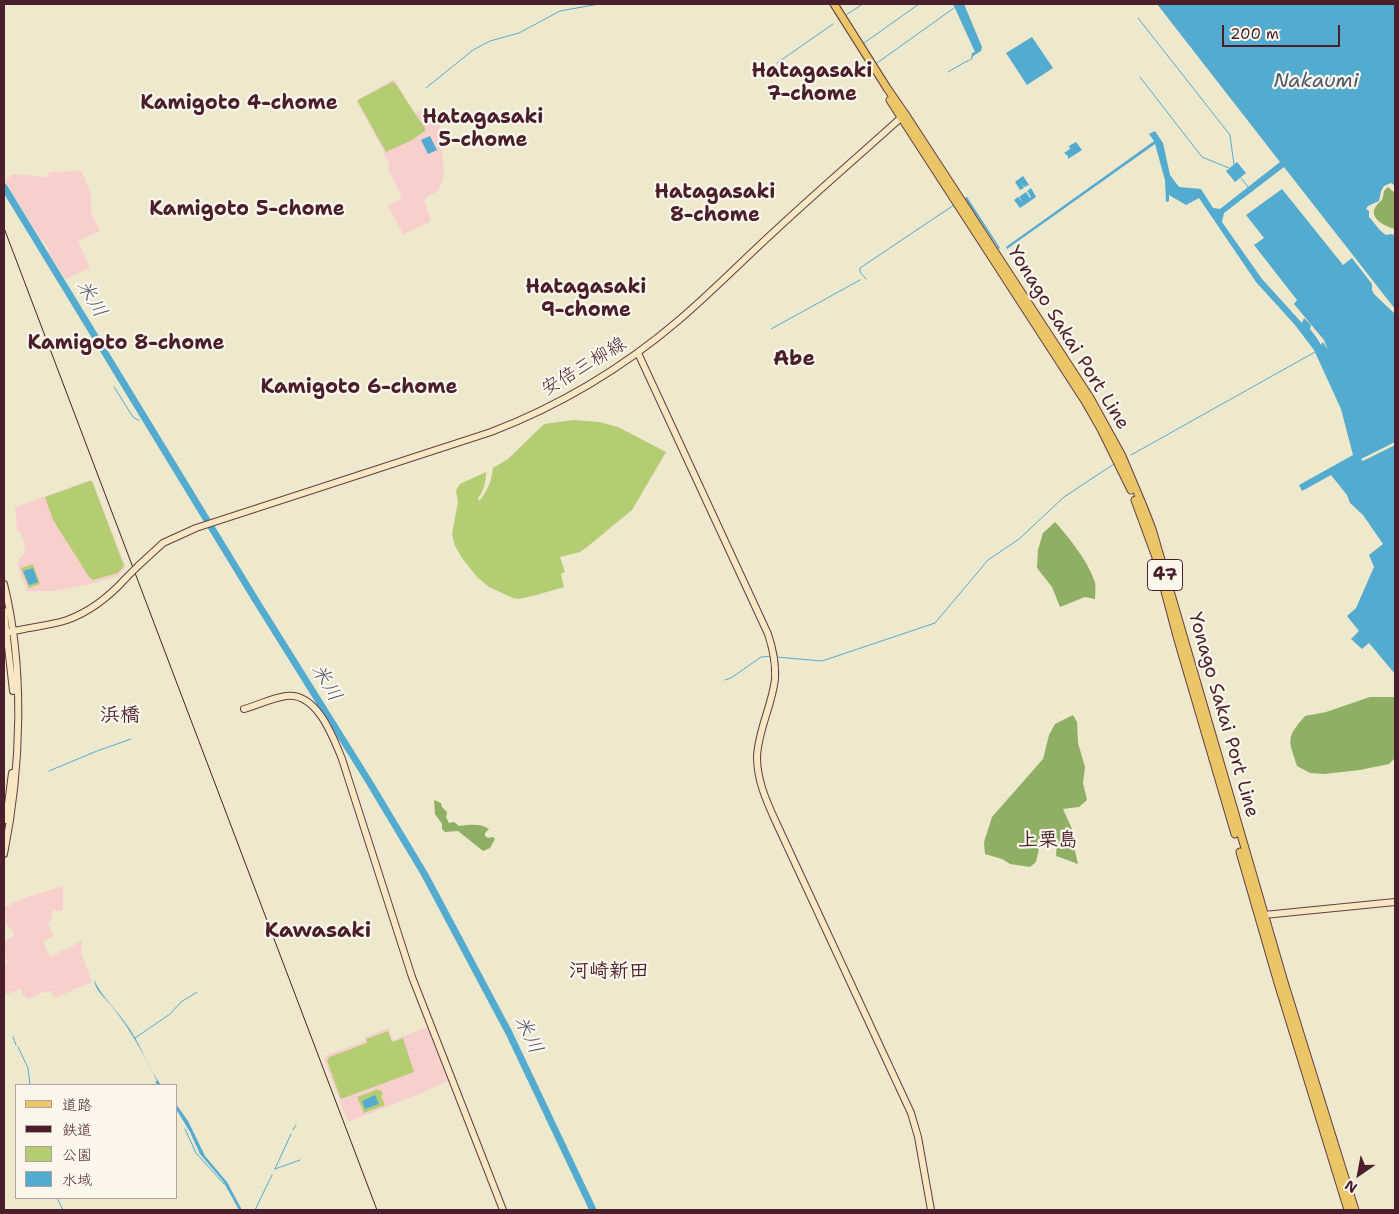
<!DOCTYPE html>
<html>
<head>
<meta charset="utf-8">
<style>
	body { margin:0 }
	#map { position:relative; width:1399px; height:1214px; overflow:hidden; background:#eee8cd; font-family:"Shantell Sans","Klee One",sans-serif }
	canvas { display:block }
	.frame { position:absolute; inset:0; border:5px solid #4a1f2b; pointer-events:none }
	.legend { position:absolute; left:15px; top:1084px; width:162px; height:115px; box-sizing:border-box; background:#fbf7ec; border:1px solid #b4a19f; margin:0; padding:6px 9px; list-style:none; font-size:15px; color:#4a1f2b }
	.legend li { display:flex; align-items:center; gap:10px; height:25px }
	.legend b { width:25px; border:1px solid #b4a19f }
	.north { position:absolute; left:1334px; top:1149px; width:50px; height:50px; -webkit-text-stroke:4px #fbf7ec; paint-order:stroke; rotate:213deg; font-size:14px; font-weight:700; line-height:20px; text-align:center; color:#4a1f2b }
	.north::after { content:''; display:block; margin:auto; width:18px; height:22px; background:#4a1f2b; clip-path:polygon(50% 0,100% 100%,50% 72%,0 100%) }
	.scale { position:absolute; left:1222px; top:25px; width:118px; height:22px; box-sizing:border-box; border:2px solid #4a1f2b; border-top:0; padding-left:6px; font-size:15px; line-height:18px; white-space:nowrap; color:#4a1f2b; -webkit-text-stroke:4px #fbf7ec; paint-order:stroke }
</style>
</head>
<body>
<div id="map">
<canvas width="1399" height="1214"></canvas>
<div class="frame"></div>
<ul class="legend">
<li><b style="height:6px;background:#eac669"></b>道路</li>
<li><b style="height:6px;background:#4a1f2b"></b>鉄道</li>
<li><b style="height:14px;background:#b4cd72"></b>公園</li>
<li><b style="height:14px;background:#53abd0"></b>水域</li>
</ul>
<div class="north">N</div>
<div class="scale">200 m</div>
</div>
<script>
const g = document.querySelector('canvas').getContext('2d');
g.lineJoin = 'round';
function paint(path, color) { g.fillStyle = color; g.fill(path, 'evenodd'); }
function strokePath(path, color, width, dash) { g.strokeStyle = color; g.lineWidth = width; g.lineCap = dash ? 'butt' : 'round'; g.setLineDash(dash || []); g.stroke(path); }
function label(font, color, halo, rows, align = 'center') {
  g.font = font + ' "Shantell Sans","Klee One",sans-serif'; g.lineWidth = 4.5; g.setLineDash([]); g.textBaseline = 'middle'; g.strokeStyle = halo; g.fillStyle = color; for (const [text, x, y, turn = 0] of rows) {
    g.save(); g.translate(x, y); g.rotate((+turn || 0) * Math.PI / 180); g.textAlign = isNaN(turn) ? turn : align; if (halo) g.strokeText(text, 0, 0); g.fillText(text, 0, 0); g.restore();
  }
}
paint(new Path2D(`
	M394,79L415,114L421,110L432,125L440,122L444,176L439,190L424,200L431,220L430,222L403,234L388,206L402,198L388,169L390,165L384,155L385,153L356,101Z
	M82,171L91,195V212L100,231L78,241L90,268L65,279L48,252L49,250L42,239L41,240L5,181L13,174L48,177L49,172Z
	M90,480L92,481L126,567L119,576L87,585L54,591H27L18,567L19,559L25,553L24,541L20,531H17L15,507Z
	M63,886V910L52,911V920L48,922L53,936L43,941L50,957L82,941L81,952L92,982L54,998L51,991L46,992L45,991L28,999L22,993L21,989L4,995V965L8,962L4,954V941L14,936L11,928L9,929L4,921V919L7,917L4,908L24,898Z
	M427,1027L448,1081L419,1094L348,1122L324,1060L326,1055L365,1041V1037L388,1028L393,1040Z`), '#f7d0cd');
paint(new Path2D(`
	M392,82L395,83L426,130L412,140L386,152L358,102V100Z
	M573,420L599,422L618,427L666,452L632,510L587,547L580,552L560,557L565,572L561,574L564,587L533,596L518,599L513,598L489,587L477,577L462,558L455,546L452,534L458,502L456,490L460,484L486,472C486,481 484,491 478,498L479,501C488,491 491,482 493,468L508,459L544,424Z
	M90,481H92L124,566L118,573L93,580L89,577L53,520L45,497Z
	M33,564L40,584L29,588L21,568Z
	M388,1031L392,1042L403,1038L414,1072L341,1099L327,1061L329,1057L367,1043L366,1039Z
	M378,1089L379,1091L381,1090L383,1095L381,1096L385,1105L364,1113L357,1097Z`), '#b4cd72');
paint(new Path2D(`
	M1388,187L1395,193V229C1387,227 1369,219 1375,208C1381,198 1382,205 1384,191Z
	M1055,522C1068,536 1090,564 1095,583C1096,588 1095,594 1095,599L1085,597L1060,607L1052,587L1037,568L1038,550L1043,533Z
	M1370,697H1395V758L1389,764L1360,770L1324,774L1310,773L1297,766C1288,738 1286,738 1305,716L1326,712Z
	M1073,715L1077,722L1078,743L1085,767L1083,783L1087,800L1079,807L1063,809L1072,829L1066,832L1074,847L1078,864L1056,856L1057,840H1041L1036,862L1030,867L1010,864L1002,859L985,854L984,842L992,817L1043,759L1049,735L1055,724Z
	M434,800L441,803L442,807L447,812L446,817L449,823L454,822L459,826C469,825 480,823 489,829L485,833V836L488,838L493,837L495,839L490,848L483,851L458,831L445,832L442,829V824L435,814Z`), '#8fb064');
paint(new Path2D(`
	M953,4H964L982,47L981,51L973,56L972,59L967,62V61L971,59L972,53L975,52Z
	M1157,4H1395V189L1394,185L1391,183L1384,186L1381,191L1379,201L1368,206L1366,209L1369,211V217C1375,223 1379,231 1386,235L1391,234L1395,235V309L1284,167L1224,213L1222,222L1262,279L1302,323L1304,318L1311,325L1310,329C1314,334 1318,339 1321,345L1323,342L1328,350L1324,340L1294,304L1297,300L1254,245L1264,238L1246,215L1282,189L1343,265L1352,258L1372,284V290L1374,294L1395,314V442L1361,459L1363,461L1395,445V674L1369,643L1362,649L1351,639L1359,631L1347,616L1356,608L1374,567L1369,555L1383,544L1363,515L1350,503L1347,495L1331,475L1302,491L1299,485L1353,455L1341,409L1314,350L1295,325L1256,282L1199,198L1186,205L1169,195V201L1166,202L1165,180L1155,144L1007,249L1006,247L1150,144L1154,141L1149,134L1155,131L1163,143L1170,175L1179,187L1201,189L1213,208L1220,209L1280,162Z
	M1032,37L1053,68L1027,85L1006,53Z
	M430,136L437,150L428,154L421,140Z
	M1076,142L1082,150L1068,159V156L1064,153L1070,149L1069,146Z
	M1237,162L1246,173L1235,182L1226,171Z
	M1023,176L1029,185L1024,187L1020,182L1024,188L1020,190L1015,182Z
	M1031,188L1036,197L1020,208L1014,200L1018,197L1023,203L1019,197L1026,192L1030,198L1031,197L1027,191Z
	M967,197L1000,248L999,249L965,198Z
	M33,568L38,582L29,585L23,571Z
	M94,980C103,999 120,1013 131,1031C142,1048 149,1069 161,1085H158L155,1082L157,1081C144,1055 131,1030 113,1008C106,999 95,990 94,980Z
	M375,1095L379,1104L365,1109L362,1101Z
	M176,1104L188,1121L205,1156L227,1182L242,1210H239L223,1181L200,1154L190,1132L176,1109Z`), '#53abd0');
strokePath(new Path2D(`
	M846,15L863,4
	M1138,18L1230,135L1234,165
	M864,43L919,4
	M777,63L833,24
	M877,63L954,8
	M948,72L967,61
	M1140,77L1202,157L1229,168
	M426,88L473,50L490,41L519,33L560,11L599,4
	M1241,178L1248,187
	M866,279L860,272V268L954,205
	M771,329L860,280
	M114,387L133,417L138,420H139
	M1131,455L1315,352
	M776,657L822,661L935,623L988,560L1019,539L1064,497L1114,464
	M725,680L731,678L761,657L772,656
	M49,771L97,751L131,739
	M13,1037L16,1045
	M135,1038L170,1014L181,1002L197,992
	M18,1047L28,1068L30,1085
	M185,1129L196,1153L224,1184
	M293,1130L296,1125
	M275,1169L291,1134
	M275,1169L300,1160
	M57,1198L63,1210
	M255,1210L272,1175`), '#53abd0', 1);
strokePath(new Path2D(`
	M4,187L255,599L368,780L425,875L509,1033L593,1210`), '#53abd0', 7);
const secondary = new Path2D(`
	M638,353L768,634C773,649 776,663 775,679C772,706 758,730 757,757C757,780 766,800 775,820L911,1113L918,1137L931,1210
	M138,566L163,543L196,528L491,432C559,406 624,367 679,320C713,291 744,259 777,229C819,190 862,153 904,115
	M4,584C25,668 21,770 4,854
	M4,611L13,691
	M10,632C29,627 49,626 67,620C92,611 110,596 127,577
	M244,709C258,705 272,698 286,696C317,692 333,737 342,759L412,977L503,1210
	M6,820L12,773
	M1264,915L1395,902`);
const primary = new Path2D(`
	M834,4L887,88L905,114L1090,398L1122,456L1143,506L1152,529L1284,982L1355,1210
	M890,100L1085,401L1101,429L1131,490
	M1135,500L1157,560
	M1162,580L1178,640L1235,834
	M1240,852L1278,983L1348,1210`);
strokePath(secondary, '#633d43', 8);
strokePath(primary, '#633d43', 9);
strokePath(secondary, '#f7e8c3', 6);
strokePath(primary, '#eac669', 7);
strokePath(new Path2D(`
	M4,228L377,1210`), '#4a1f2b', 1);
const secondaryBridge = new Path2D(`
	M127,577L138,566`);
strokePath(secondaryBridge, '#633d43', 8, []);
strokePath(secondaryBridge, '#f7e8c3', 6);
for (const [x, y, w] of [
	[1165,575,35]
]) { const box = new Path2D(); box.roundRect(x - w / 2, y - 15.5, w, 31, 4); g.fillStyle = '#fbf7ec'; g.fill(box); strokePath(box, '#4a1f2b', 1); }
label('bold 18px', '#4a1f2b', null, [
	["47",1165,575]
]);
label('19px', '#4a1f2b', '#fbf7ec', [
	["Yonago Sakai Port Line",1068,338,58],
	["安倍三柳線",584,367,-31],
	["Yonago Sakai Port Line",1223,715,74]
]);
label('bold 20px', '#4a1f2b', '#fbf7ec', [
	["Hatagasaki",812,72],
	["7-chome",812,95],
	["Kamigoto 4-chome",239,104],
	["Hatagasaki",483,118],
	["5-chome",483,141],
	["Hatagasaki",715,193],
	["8-chome",715,216],
	["Kamigoto 5-chome",247,210],
	["Hatagasaki",586,288],
	["9-chome",586,311],
	["Kamigoto 8-chome",126,344],
	["Kamigoto 6-chome",359,388],
	["浜橋",120,716],
	["上栗島",1048,841],
	["河崎新田",609,972]
]);
label('italic 20px', '#4e576d', '#fbf7ec', [
	["Nakaumi",1316,82],
	["米川",91,299,59],
	["米川",326,683,59],
	["米川",528,1035,64]
]);
label('bold 21px', '#4a1f2b', '#fbf7ec', [
	["Abe",794,360],
	["Kawasaki",318,932]
]);
</script>
</body>
</html>
